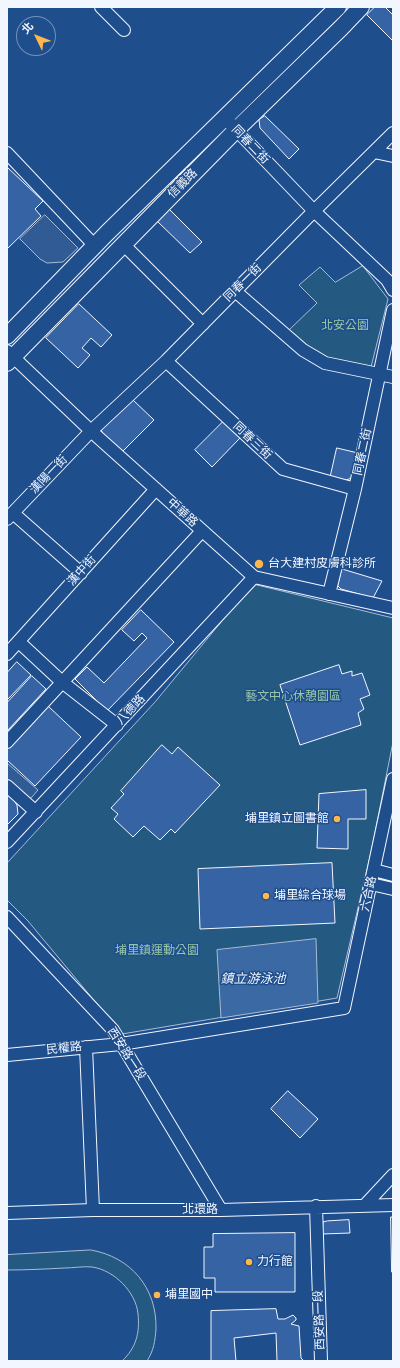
<!DOCTYPE html>
<html>
<head>
<meta charset="utf-8">
<style>
	body { margin:0 }
	#map { position:relative; width:400px; height:1368px; overflow:hidden; background:#1f4e8c; font-family:"Roboto Condensed","Noto Sans TC",sans-serif }
	canvas { display:block }
	.frame { position:absolute; inset:0; border:8px solid #f2f6ff; pointer-events:none }
	.north { position:absolute; left:16px; top:16px; width:40px; height:40px; box-sizing:border-box; background:#1f4e8c; border:1px solid #7391ba; border-radius:50%; rotate:313deg; font-size:11px; font-weight:700; line-height:16px; text-align:center; color:#f2f6ff }
	.north::after { content:''; display:block; margin:auto; width:14px; height:18px; background:#ffb74d; clip-path:polygon(50% 0,100% 100%,50% 72%,0 100%) }
</style>
</head>
<body>
<div id="map">
<canvas width="400" height="1368"></canvas>
<div class="frame"></div>
<div class="north">北</div>
</div>
<script>
const g = document.querySelector('canvas').getContext('2d');
g.lineJoin = 'round';
function paint(path, color) { g.fillStyle = color; g.fill(path, 'evenodd'); }
function strokePath(path, color, width, dash) { g.strokeStyle = color; g.lineWidth = width; g.lineCap = dash ? 'butt' : 'round'; g.setLineDash(dash || []); g.stroke(path); }
function label(font, color, halo, rows, align = 'center') {
  g.font = font + ' "Roboto Condensed","Noto Sans TC",sans-serif'; g.lineWidth = 3; g.setLineDash([]); g.textBaseline = 'middle'; g.strokeStyle = halo; g.fillStyle = color; for (const [text, x, y, turn = 0] of rows) {
    g.save(); g.translate(x, y); g.rotate((+turn || 0) * Math.PI / 180); g.textAlign = isNaN(turn) ? turn : align; if (halo) g.strokeText(text, 0, 0); g.fillText(text, 0, 0); g.restore();
  }
}
const green = new Path2D(`
	M363,266L388,299L371,367L321,360L289,330L317,303L299,285L320,267L335,282Z
	M253,584L393,618V742L371,852L337,998L122,1034L28,921L7,900V863L155,702Z
	M91,1250C131,1257 157,1288 156,1329C155,1341 154,1350 147,1361H122C136,1348 140,1333 138,1314C136,1292 114,1270 92,1267C84,1266 73,1268 65,1268C46,1269 26,1270 7,1270V1255Z`);
paint(green, '#245a82');
strokePath(green, '#a8bbd7', 1);
const parking = new Path2D(`
	M45,215L78,248L63,262L47,263L40,259L20,239Z
	M7,763L38,790L32,797L29,799L7,779Z`);
paint(parking, '#305b95');
strokePath(parking, '#a8bbd7', 1);
const water = new Path2D(`
	M316,939L318,1003L221,1018L217,950Z`);
paint(water, '#3b69a3');
strokePath(water, '#a8bbd7', 1);
const building = new Path2D(`
	M375,7H385L393,15V41L367,15Z
	M265,116L299,149L289,159L260,128L259,120Z
	M7,167L43,201L35,209L41,216L7,249Z
	M168,208L202,242L190,253L156,220Z
	M79,304L112,335L101,347L91,338L82,348L90,355L78,368L46,338Z
	M133,400L154,420L122,452L106,439L101,430Z
	M223,422L240,438L212,467L195,450Z
	M337,448L358,453L354,477L341,482L330,479Z
	M342,569L382,581L373,598L341,589L338,586Z
	M141,610L174,642L107,711L75,679L87,667L104,683L147,638L142,633L134,641L122,630Z
	M17,662L31,675L7,700V673Z
	M339,665L342,674L352,671V676L362,673L370,695L360,699L364,709L358,713L361,725L300,745L280,685Z
	M32,676L46,689L7,731V703Z
	M48,706L81,737L35,786L7,760V749Z
	M162,745L172,754L178,747L220,785L175,833L171,829L160,840L144,826L133,837L114,819L118,814L111,808L124,794L121,791Z
	M366,790V819H348V849L317,848L319,794Z
	M8,795L15,802L17,805L18,814L7,825V796Z
	M332,863L335,923L200,929L198,869Z
	M288,1091L318,1119L300,1138L271,1109Z
	M391,1217H393V1272H392Z
	M349,1220L350,1233L322,1234L323,1222L327,1221Z
	M295,1233V1292H215V1278H204V1247H213V1234Z
	M276,1309L278,1319H285L293,1315L296,1318V1320L291,1324L299,1326L301,1358L304,1361H277L276,1333L234,1338L236,1361H211V1311Z`);
paint(building, '#3563a3');
strokePath(building, '#f2f6ff', 1);
const minor = new Path2D(`
	M101,7L124,30
	M225,118L314,211L387,280L393,290
	M374,152L393,156
	M7,153L95,246
	M123,244L203,324
	M235,291L303,350L325,363L393,377
	M7,351L91,431L254,577L393,608
	M166,361L283,469L355,489
	M13,513L81,573
	M7,519L91,431L166,361L314,211L393,133
	M329,594L355,489L393,310
	M19,642L62,682L117,725
	M7,654L156,489
	M7,742L202,531
	M7,786L36,812
	M7,842L254,577
	M374,870L393,875
	M371,884L393,889
	M7,917L113,1030L221,1210
	M86,1047L93,1210
	M7,1055L121,1044L344,1008L393,779
	M365,1205L393,1175
	M316,1206L321,1361
	M7,1213L93,1210H221L393,1205`);
const major = new Path2D(`
	M7,336L107,233L338,7
	M7,363L236,130L341,28L361,7`);
strokePath(minor, '#f2f6ff', 14);
strokePath(major, '#f2f6ff', 18);
strokePath(minor, '#1f4e8c', 12);
strokePath(major, '#1f4e8c', 16);
for (const [x, y, r, color] of [
	[259,564,5,"#ffb74d"],
	[337,819,4,"#ffb74d"],
	[266,896,4,"#ffb74d"],
	[249,1262,4,"#ffb74d"],
	[157,1295,4,"#ffb74d"]
]) { const dot = new Path2D(); dot.arc(x, y, r, 0, 2 * Math.PI); g.fillStyle = color; g.fill(dot); strokePath(dot, '#1f4e8c', 1.5); }
label('12px', '#f2f6ff', '#1f4e8c', [
	["同春二街",250,145,46],
	["信義路",183,184,-45],
	["同春一街",243,283,-45],
	["同春三街",252,441,43],
	["同春二街",363,452,-78],
	["漢陽一街",49,475,-46],
	["中華路",182,513,42],
	["漢中街",82,571,-48],
	["八德路",131,710,-47],
	["六合路",369,894,-78],
	["民權路",64,1049,-6],
	["西安路一段",126,1054,57],
	["北環路",200,1210],
	["西安路一段",320,1320,-92]
]);
label('12px', '#97c8a6', '#1f4e8c', [
	["北安公園",345,326],
	["藝文中心休憩園區",293,697],
	["埔里鎮運動公園",157,951]
]);
label('12px', '#f2f6ff', '#1f4e8c', [
	["台大建村皮膚科診所",268,564],
	["埔里鎮立圖書館",329,819,"right"],
	["埔里綜合球場",274,896],
	["力行館",257,1262],
	["埔里國中",165,1295]
], 'left');
label('italic 13px', '#f2f6ff', '#1f4e8c', [
	["鎮立游泳池",253,980]
]);
</script>
</body>
</html>
